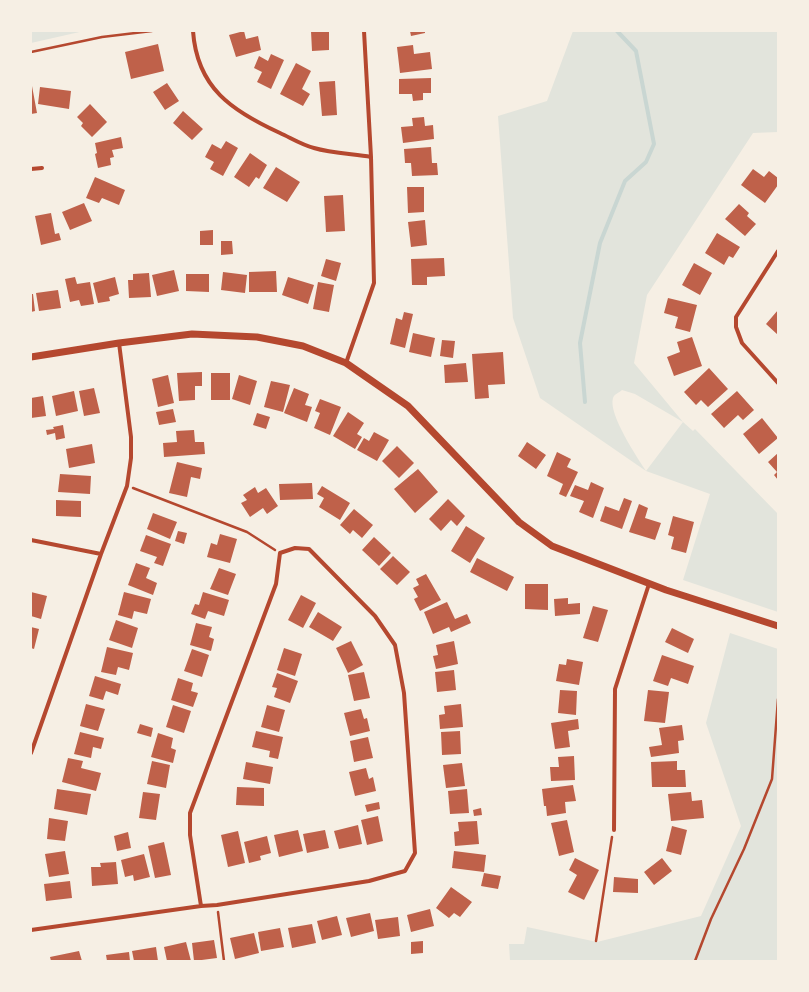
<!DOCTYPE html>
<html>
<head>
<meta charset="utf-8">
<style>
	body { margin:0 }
	#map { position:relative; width:809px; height:992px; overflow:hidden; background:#f6efe4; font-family:"Nunito Sans",sans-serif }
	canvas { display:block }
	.frame { position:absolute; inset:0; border:32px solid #f6efe4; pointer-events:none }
</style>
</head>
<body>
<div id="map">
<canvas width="809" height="992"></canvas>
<div class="frame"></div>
</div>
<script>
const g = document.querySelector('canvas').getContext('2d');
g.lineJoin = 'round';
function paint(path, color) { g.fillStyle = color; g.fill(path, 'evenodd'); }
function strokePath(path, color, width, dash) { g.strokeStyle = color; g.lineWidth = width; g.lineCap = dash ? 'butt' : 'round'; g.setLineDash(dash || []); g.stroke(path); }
paint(new Path2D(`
	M31,31H84L31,43Z
	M573,31H778V132L753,133L647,295L634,363L683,422L693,431L695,429L778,514V612L683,580L710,494L646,471L540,398L513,318L498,116L547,101ZM622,390L635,394L683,422L646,471C637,457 608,414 613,398C614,394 619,393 622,390Z
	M730,633L778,649V961H510L509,944H524L527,927L597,942L701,916L741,826L706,723Z`), '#e2e4dc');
strokePath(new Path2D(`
	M585,402L580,343L600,243L625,181L646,162L654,144L636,51L617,31`), '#c9d6d2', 4);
paint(new Path2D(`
	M244,31L246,39L258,36L261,50L236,57L229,35Z
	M311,31H329V50L312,51Z
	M410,31H425V33L411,36Z
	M158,44L164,71L131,79L125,52Z
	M413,45L414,54L430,52L432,69L400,73L397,47Z
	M271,54L284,60L271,89L257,82L262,72L254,68L259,56L268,61Z
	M296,63L311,71L302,89L310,94L303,106L280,94Z
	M431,78V93H423V100L413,101L412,94H399V79Z
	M335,81L337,115L322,116L319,82Z
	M167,83L179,101L165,110L153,92Z
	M31,86H32L37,113L31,114Z
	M40,87L71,91L69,109L38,104Z
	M90,104L107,122L92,137L81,126L83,123L77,117Z
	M183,111L203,129L192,140L173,123Z
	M424,117L425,126L433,125L434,139L403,143L401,127L413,126L412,118Z
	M121,137L123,148L112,150L114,157L110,158L111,165L98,168L95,154L97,153L95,143Z
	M226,141L238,148L223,176L210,169L214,162L205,157L212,144L221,149Z
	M431,147L432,163H437L438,175L412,176L411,163H405L404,149Z
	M250,153L267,165L259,179L256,177L249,187L234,177Z
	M276,167L300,182L287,202L263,188Z
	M753,169L764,177L769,171L778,178V185L765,203L741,185Z
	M95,177L125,190L119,205L102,198L99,203L86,198Z
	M407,187H424V212L408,213Z
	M343,195L345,231L326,232L324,196Z
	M84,203L92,221L70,230L62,212Z
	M739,204L749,213L747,216L756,224L745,236L725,219Z
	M51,213L55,234L59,233L61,240L41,245L35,216Z
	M425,220L427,245L411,247L408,222Z
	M213,230V245H200V231Z
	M717,233L740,247L733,258L729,256L724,265L705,253Z
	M221,241H232L233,254L221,255Z
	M444,258L445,276L427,277V285H412L411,259Z
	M326,259L341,263L336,281L321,276Z
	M694,263L712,273L700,295L682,285Z
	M174,270L179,291L157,296L152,275Z
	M276,271L277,292H249V272Z
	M223,272L247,275L245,293L221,290Z
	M149,273L151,297L129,298L128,280H133V274Z
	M186,274H209V292L186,291Z
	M75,277L77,284L90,282L94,304L81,306L79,300L70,302L65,279Z
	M115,277L119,294L109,297L110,301L98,303L93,283Z
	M288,277L314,285L308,304L282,295Z
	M318,282L334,285L329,312L313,309Z
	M58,290L61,308L39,311L36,293Z
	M31,294H33L35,311L31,312Z
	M668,298L697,305L690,332L675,328L678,317L664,313Z
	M778,310V335L766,324Z
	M404,312L413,314L405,348L390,344L396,318L402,320Z
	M413,333L435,338L431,357L409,352Z
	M692,337L702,366L674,376L667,357L680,352L677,342Z
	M442,340L455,341L453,358L440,356Z
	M503,352L505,384L488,385L489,398L475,399L472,354Z
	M466,363L468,382L445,383L444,365Z
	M709,368L728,389L708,407L701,400L696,405L684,392Z
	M202,372V386H195V400L179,401L177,373Z
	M211,373H230V400H211Z
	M168,375L174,403L158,407L152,379Z
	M239,375L257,381L250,405L232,399Z
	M271,381L290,385L283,412L264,407Z
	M94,388L100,413L84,416L79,391Z
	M294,388L309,394L305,405L312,407L307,422L284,413Z
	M74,391L78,411L56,416L52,396Z
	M737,391L754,410L743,420L738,415L724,428L711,414Z
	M43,396L46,416L31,418V398Z
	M320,399L341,407L330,435L314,428L320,413L315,411Z
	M173,409L176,422L159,425L156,412Z
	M348,412L364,423L357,434L362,437L355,449L333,436Z
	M257,413L270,417L266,429L253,425Z
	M762,418L778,438L759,454L743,434Z
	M63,425L65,438L56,440L55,433L47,435L46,430L54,429L53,427Z
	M194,430L195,442H204L205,454L164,457L163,443L177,442L176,431Z
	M374,432L389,440L377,461L357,450L364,438L369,441Z
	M527,442L546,455L536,469L518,456Z
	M92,444L95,463L69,468L66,449Z
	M397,446L414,463L399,478L382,461Z
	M557,452L571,459L567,467L578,472L566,497L559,494L563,484L547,476Z
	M778,453V480L774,475L777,472L768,462Z
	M177,462L202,468L200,479L191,477L187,497L169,493Z
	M418,469L438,492L415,513L394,489Z
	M60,474L91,476L90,494L58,492Z
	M591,482L604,488L593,518L579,512L584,501L570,496L575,485L588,490Z
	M312,483L313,499L280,500L279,484Z
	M322,486L350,503L340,520L319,507L324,498L317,494Z
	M255,487L258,493L266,488L278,506L267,514L263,508L250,517L241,503L247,500L243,495Z
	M624,498L632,501L622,529L600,521L605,506L619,511Z
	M448,499L465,516L457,526L451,520L441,531L429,519Z
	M56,500L81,501V517L56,516Z
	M639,504L648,508L645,518L661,523L655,540L629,532Z
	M354,509L373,525L362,538L353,530L350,534L340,525Z
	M153,513L177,522L170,539L147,529Z
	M673,516L694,522L686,553L671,549L674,537L668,535Z
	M466,526L485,538L470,563L451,551Z
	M178,531L187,533L184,544L175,541Z
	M220,534L237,539L230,563L207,557L211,543L217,545Z
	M146,535L171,544L163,566L154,563L157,557L140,551Z
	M374,537L391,553L379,566L362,550Z
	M393,556L410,572L397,585L380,569Z
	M477,558L514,577L507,591L470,572Z
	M136,563L150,568L146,578L157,583L153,595L128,585Z
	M219,568L236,574L228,595L210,589Z
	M426,574L441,600L420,611L414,599L418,597L413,588L419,585L416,579Z
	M525,584H548V610L525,609Z
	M31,592L47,596L41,619L31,616Z
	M124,592L151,599L147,614L134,611L132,619L118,615Z
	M203,592L229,600L224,616L208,611L205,619L191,614L195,604L199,605Z
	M301,595L316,603L303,628L288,620Z
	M568,598V604L580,603V614L555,616L554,599Z
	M447,602L455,619L467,614L471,623L451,632L449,627L433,634L424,612Z
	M593,606L608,610L598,642L583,638Z
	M318,612L342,627L333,641L309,627Z
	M116,620L138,628L132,648L109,640Z
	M196,623L212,627L209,637L214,639L211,651L190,645Z
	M31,627L39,629L34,649L31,648Z
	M672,628L694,639L688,653L665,642Z
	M351,641L363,665L348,673L336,648Z
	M454,641L458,664L436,669L433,656L438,655L436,645Z
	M107,647L133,653L129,670L118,667L116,675L101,672Z
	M284,648L302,654L295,676L277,670Z
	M192,649L209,655L202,677L184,671Z
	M662,655L694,666L688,684L671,678L668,686L653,681Z
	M567,659L583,662L579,685L556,681L559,664L566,665Z
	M454,670L456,690L437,692L435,672Z
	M364,672L370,698L354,701L348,675Z
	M277,673L298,681L290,703L274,697L277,688L272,687Z
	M95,676L121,684L118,695L106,691L103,700L89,696Z
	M178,678L193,683L191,691L198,693L193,707L171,700Z
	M560,690L577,691L576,715L558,713Z
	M648,690L669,692L665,723L644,721Z
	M86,704L105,709L98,731L80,726Z
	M461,704L463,727L440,729L439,715L445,714L444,706Z
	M173,705L191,711L184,733L166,727Z
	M267,705L285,710L279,732L261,727Z
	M361,709L364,719L367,718L370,731L350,736L344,713Z
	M578,719L579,729L568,731L570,747L555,749L551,723Z
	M140,724L153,728L151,737L137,733Z
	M682,725L684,740L678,741L679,753L651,757L649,747L662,745L659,728Z
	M256,731L283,737L278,759L269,757L270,751L252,747Z
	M460,731L461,754L442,755L441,732Z
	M80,732L104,738L101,749L93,747L91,758L74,754Z
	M158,733L173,738L171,748L176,750L173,763L151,757Z
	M368,737L373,758L354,762L350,741Z
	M574,756L575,780L551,781L550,767H559L558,757Z
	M68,758L83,761L81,768L101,773L96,791L62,782Z
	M152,761L170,765L166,788L147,784Z
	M677,761V770H685L686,787H652L651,762Z
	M246,762L273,767L270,784L243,779Z
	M462,763L465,786L446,788L443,765Z
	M366,768L369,779L373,777L376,791L355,796L349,772Z
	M573,785L576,801L565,802L566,813L547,816L546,806H544L542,789Z
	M237,787L264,788V806L236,805Z
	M57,789L91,794L87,815L54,809Z
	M467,789L469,813L450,814L448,791Z
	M143,792L160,794L156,820L139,818Z
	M691,792L692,801L702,800L704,818L671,821L668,794Z
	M379,802L380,809L367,812L365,805Z
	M481,808L482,815L474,816L473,810Z
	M378,816L383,841L367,845L361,820Z
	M49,818L68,821L65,841L47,839Z
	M567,820L574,852L559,856L551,823Z
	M477,821L479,844L455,846L454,832L459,831L458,822Z
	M358,825L362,844L339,849L334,831Z
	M672,826L687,830L681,855L666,851Z
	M298,830L303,851L279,857L274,835Z
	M325,830L329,848L307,853L303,834Z
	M238,831L245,863L228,867L221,835Z
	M128,832L131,848L117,851L114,836Z
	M267,836L271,853L260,856L261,860L249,863L244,842Z
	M164,842L171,875L155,878L148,846Z
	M65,851L69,874L49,877L45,854Z
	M454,851L486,855L484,872L452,868Z
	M144,854L150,877L134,881L133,875L125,877L121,860Z
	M575,858L599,870L584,900L568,892L577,875L569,870Z
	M662,858L672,871L654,885L644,872Z
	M116,862L118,884L92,886L91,867H101L100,863Z
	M484,873L501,876L498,889L481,886Z
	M614,877L638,879V893L613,892Z
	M70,881L72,898L46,901L44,884Z
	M451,887L472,902L460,917L454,913L449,918L436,908Z
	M430,909L434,926L411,932L407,915Z
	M370,913L374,931L351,937L346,918Z
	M337,916L342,935L322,940L317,921Z
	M398,917L400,936L378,939L375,920Z
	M312,924L316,943L292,948L288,928Z
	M280,928L284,947L261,951L258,932Z
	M254,933L259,953L235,959L230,938Z
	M214,940L217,958L194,961L192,943Z
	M423,941V953L411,954V942Z
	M186,942L191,961H167L164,947Z
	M156,947L158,961H134L132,951Z
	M79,951L82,961H51L50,957Z
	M129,952L130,961H107L106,955Z`), '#bf614a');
strokePath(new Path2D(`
	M31,52L102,37L152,31
	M133,488L247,532L275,550
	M218,912L224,961
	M596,941L612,837
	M695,961L711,919L744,849L772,779L778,699`), '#b5482f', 2.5);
strokePath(new Path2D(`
	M193,31C197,88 232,111 280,133C291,138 302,145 314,148C331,153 353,154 371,157
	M31,169L42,168
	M778,251L736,317V327L742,343L778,383
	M346,363L374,283L371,157L364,31
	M31,540L101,554
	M31,753L101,554L127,486L131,458V437L119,343
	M614,830L615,689L649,584
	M31,930L201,906L217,905L369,881L405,871L415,853L404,693L395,645L375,616L309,549L295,548L280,553L276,584L190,813V835L201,906`), '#b5482f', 4);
strokePath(new Path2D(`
	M31,357L119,343L192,334L257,337L303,346L346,363L408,406L519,522L552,546L666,590L778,626`), '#b5482f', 7);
</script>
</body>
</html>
